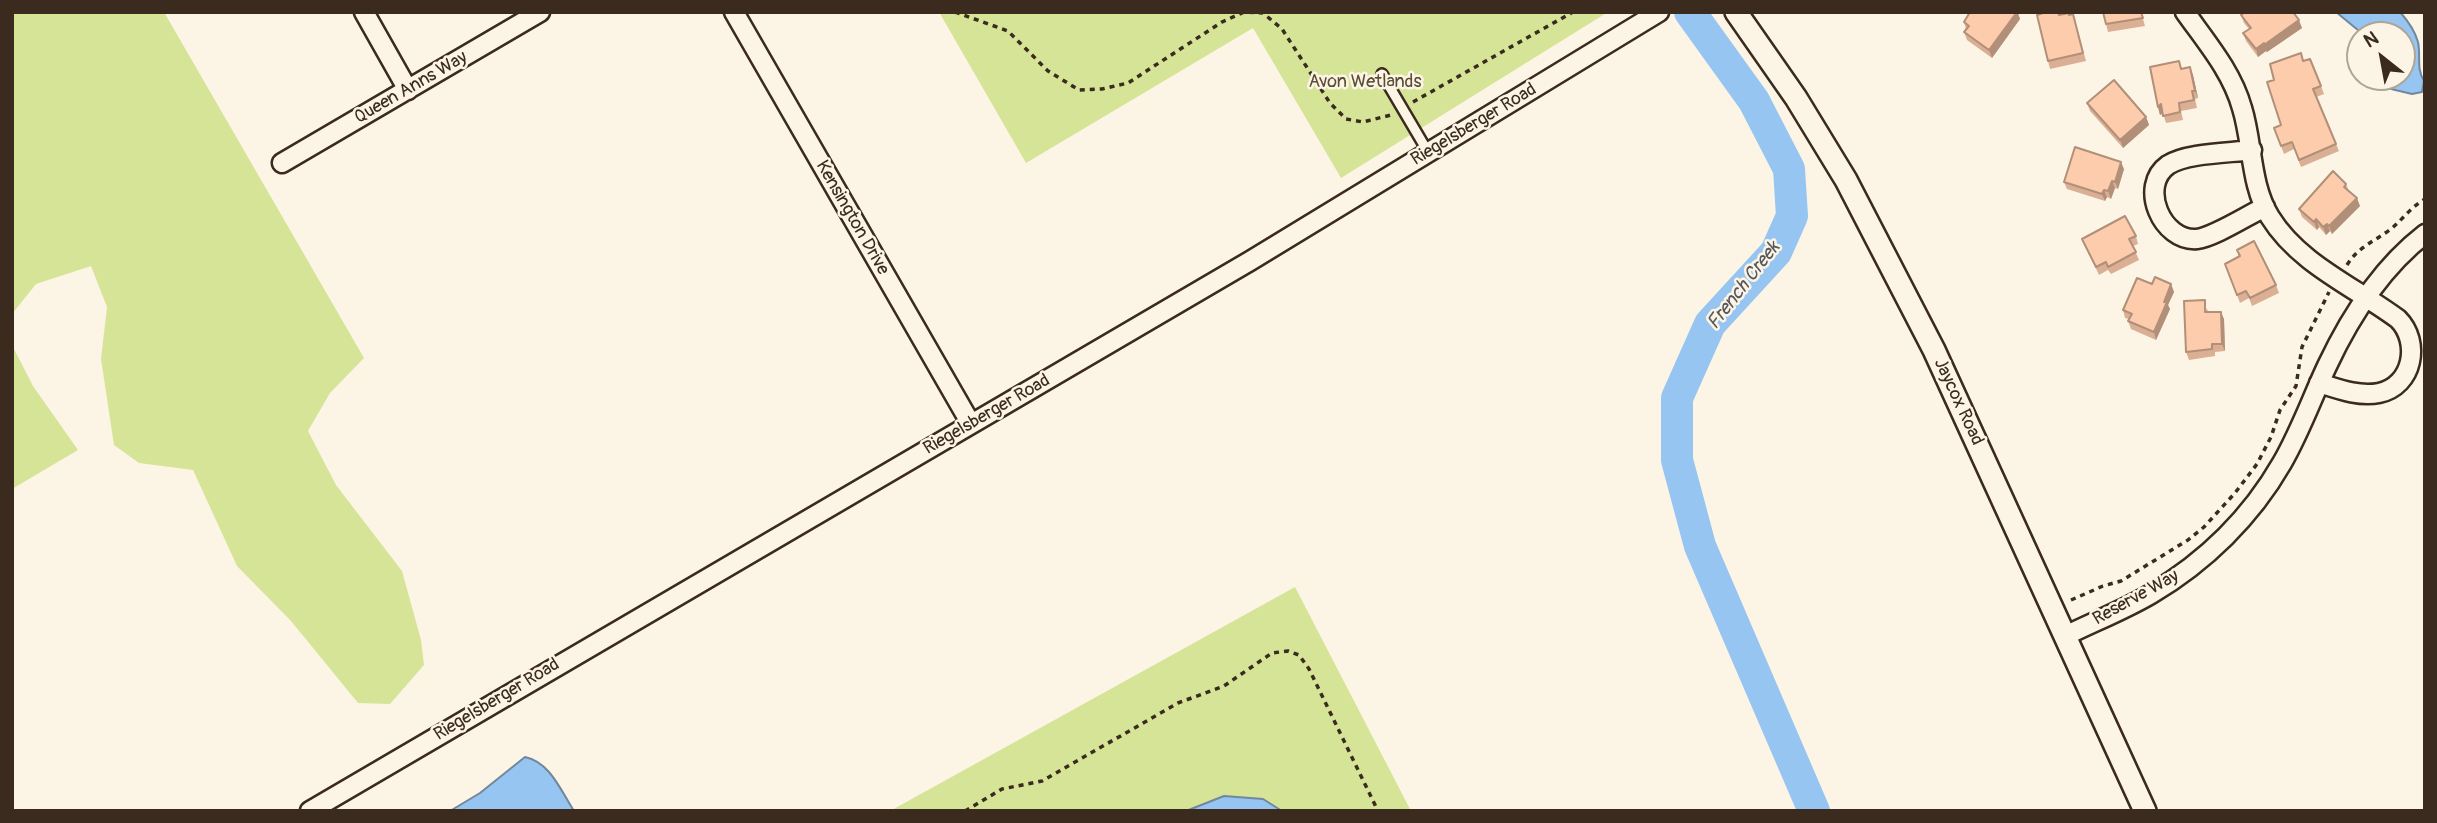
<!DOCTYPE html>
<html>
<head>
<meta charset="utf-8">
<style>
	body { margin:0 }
	#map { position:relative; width:2437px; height:823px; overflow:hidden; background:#fcf5e5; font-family:Pangolin,sans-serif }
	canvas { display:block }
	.frame { position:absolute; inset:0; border:14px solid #3b2a1e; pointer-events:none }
	.north { position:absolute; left:2346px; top:21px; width:70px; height:70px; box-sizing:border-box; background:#fcf5e5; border:2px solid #afa495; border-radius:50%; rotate:329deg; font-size:19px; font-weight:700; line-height:28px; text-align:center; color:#3b2a1e }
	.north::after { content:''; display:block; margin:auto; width:24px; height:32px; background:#3b2a1e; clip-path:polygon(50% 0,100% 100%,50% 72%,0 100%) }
</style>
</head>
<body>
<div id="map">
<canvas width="2437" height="823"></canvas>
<div class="frame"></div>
<div class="north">N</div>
</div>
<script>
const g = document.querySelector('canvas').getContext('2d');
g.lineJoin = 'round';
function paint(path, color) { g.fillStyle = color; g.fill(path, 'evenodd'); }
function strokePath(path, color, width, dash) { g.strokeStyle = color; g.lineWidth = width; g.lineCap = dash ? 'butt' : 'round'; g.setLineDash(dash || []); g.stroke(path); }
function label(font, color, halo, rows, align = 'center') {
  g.font = font + ' Pangolin,sans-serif'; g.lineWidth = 5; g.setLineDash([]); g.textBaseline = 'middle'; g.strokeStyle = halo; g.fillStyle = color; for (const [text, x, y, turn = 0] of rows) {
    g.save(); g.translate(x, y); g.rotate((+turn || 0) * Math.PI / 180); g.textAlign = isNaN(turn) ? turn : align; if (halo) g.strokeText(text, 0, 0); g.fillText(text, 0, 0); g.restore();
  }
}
paint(new Path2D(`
	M12,12H164L364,358L330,393L308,431L336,485L402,571L421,640L424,665L390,704L358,703L291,621L237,566L193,470L139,463L114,445L101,359L107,307L91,266L36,284L12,314Z
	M939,12H1608L1341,178L1253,28L1026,163Z
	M12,345L33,386L78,450L12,489Z
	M1295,587L1411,811H890Z`), '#d6e497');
const water = new Path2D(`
	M2336,12H2400C2408,21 2415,31 2418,42C2421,56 2416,68 2424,81L2422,92L2412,94L2387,88L2380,77H2402V35H2364Z
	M525,757C550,762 561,791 574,811H450L480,793Z
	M1224,796L1263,799L1282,811H1186Z`);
paint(water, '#97c5f2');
strokePath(water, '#72879d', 2);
strokePath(new Path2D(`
	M1690,12L1754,101L1789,169L1792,216L1776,252L1710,324L1677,398V460L1700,546L1814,811`), '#97c5f2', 32);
const service = new Path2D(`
	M1382,74L1428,152`);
const minor = new Path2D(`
	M364,12L408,90
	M734,12L971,424
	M2185,12C2207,43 2232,72 2242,108C2253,143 2250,185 2270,217C2299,264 2355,287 2398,319C2421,342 2413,386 2379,393C2359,397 2338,389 2319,383
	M2252,150C2229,153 2186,153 2168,165C2138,186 2162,242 2197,239C2214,237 2248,215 2265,207
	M282,163L540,12
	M2065,636C2093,622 2124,610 2151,594C2205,562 2251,517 2282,463C2300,432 2312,398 2327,366C2350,317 2381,268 2425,234
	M310,811L1250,261L1659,12`);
const tertiary = new Path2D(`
	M1736,12L1796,98L1846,180L1934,350L2145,811`);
strokePath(service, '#3b2a1e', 14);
strokePath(minor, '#3b2a1e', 23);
strokePath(tertiary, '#3b2a1e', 26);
strokePath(new Path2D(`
	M955,12L1008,31L1048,71L1079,90L1102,89L1128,83L1222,22L1244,12L1263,13L1282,29L1330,103L1346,119L1363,122L1391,115
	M1413,102L1573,12
	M2347,265C2358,247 2375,241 2391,229C2403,219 2411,207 2425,199
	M2071,600L2103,586L2121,581L2188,540L2204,527L2235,493L2257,464L2271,437L2280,410L2296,386L2302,347L2329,292
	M965,811L1002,789L1042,781L1178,703L1224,686L1272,653L1288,651L1299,655L1309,669L1378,811`), '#3b2a1e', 3.5, [5, 5]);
strokePath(service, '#fcf5e5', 9);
strokePath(minor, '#fcf5e5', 18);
strokePath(tertiary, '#fcf5e5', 21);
paint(new Path2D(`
	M1970,12H2018L2020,19L1992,58L1967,40L1964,32L1966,29L1964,22Z
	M2046,12H2059L2060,15H2069L2073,14L2086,61L2050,69L2048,61Z
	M2141,12L2145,26L2108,32L2106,24Z
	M2241,15L2302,28L2267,52L2266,51L2258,57L2246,41L2243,33L2249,29L2244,23Z
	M2303,61L2321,86L2324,94L2316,97L2339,151L2301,167L2294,149L2284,154L2274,128L2281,125L2274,80Z
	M2182,69L2193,75L2198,98L2195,99L2197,108L2181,111L2183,120L2166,123L2163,113L2160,115L2158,107Z
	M2087,103L2146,117L2149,125L2123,148L2090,111Z
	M2124,169L2118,189L2115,188L2111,199L2107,197L2105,201L2067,189L2064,182Z
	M2346,184L2349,191L2360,206L2332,234L2330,231L2326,235L2319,227L2317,230L2302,217L2299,209Z
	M2136,236L2138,244L2133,246L2139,260L2111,274L2108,270L2099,275L2082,239Z
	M2237,250L2276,285L2279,293L2252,306L2249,298L2240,303L2225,264L2239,257Z
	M2152,284H2171L2174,292L2168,305L2170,309L2156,340L2131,329L2128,321L2129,319L2125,318L2123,310Z
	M2207,308L2208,312L2224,319L2225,351L2215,352V356L2189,360L2186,352Z`), '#daaf94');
paint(new Path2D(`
	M2017,12L2020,19L1992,58L1989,50Z
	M2299,20L2302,28L2267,52L2266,51L2258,57L2256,49Z
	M2190,67L2193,75L2198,98L2195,91Z
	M2161,104L2164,112L2160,115L2158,107Z
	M2146,117L2149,125L2123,148L2120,140Z
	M2121,162L2124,169L2118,189L2115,182Z
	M2112,181L2115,188L2111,199L2108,191Z
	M2104,190L2107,197L2105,201L2102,194Z
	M2357,198L2360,206L2332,234L2329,226Z
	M2316,219L2319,227L2317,230L2314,222Z
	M2327,224L2330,231L2326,235L2323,227Z
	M2171,284L2174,292L2168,305L2170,309L2156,340L2154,332L2164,302Z
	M2221,312L2224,319L2225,351L2222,344Z`), '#b18f78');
const building = new Path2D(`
	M1970,12H2017L1989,50L1964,32L1969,26L1964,22Z
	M2046,12H2058L2059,15L2069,13V15L2073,14L2083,53L2048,61L2037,15Z
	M2103,12H2141L2143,18L2106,24Z
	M2245,12H2293L2299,20L2264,45V43L2256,49L2243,33L2251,28L2241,15Z
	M2301,53L2303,61L2310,59L2321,86L2313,89L2336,144L2299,160L2292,142L2281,146L2274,128L2281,125L2267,82L2274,80L2270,64Z
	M2179,61L2181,69L2190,67L2195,91H2192L2194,100L2179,103L2180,112L2163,116L2161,104L2158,107L2150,67Z
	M2114,80L2146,117L2120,140L2087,103Z
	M2075,147L2121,162L2115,182L2112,181L2108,191L2104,190L2102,194L2064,182Z
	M2333,171L2346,184L2344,187L2357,198L2329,226L2327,224L2323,227L2316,219L2314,222L2299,209Z
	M2125,216L2136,236L2129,239L2136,252L2108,267L2106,262L2096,267L2082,239Z
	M2254,241L2276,285L2250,298L2246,291L2237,295L2225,264L2240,256L2237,250Z
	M2155,277L2171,284L2164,302H2167L2154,332L2128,321L2132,314L2123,310L2137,278L2152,284Z
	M2205,300V312H2221L2222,344H2212V349L2186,352L2184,301Z`);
paint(building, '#fdccac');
strokePath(building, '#b18f78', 2);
label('18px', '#5a4f36', '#fcf5e5', [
	["Avon Wetlands",1365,82]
]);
label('18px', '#3b2a1e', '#fcf5e5', [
	["Queen Anns Way",411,88,-30],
	["Riegelsberger Road",1474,125,-31],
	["Kensington Drive",852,218,60],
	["Jaycox Road",1958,402,65],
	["Riegelsberger Road",987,415,-30],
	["Reserve Way",2136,598,-29],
	["Riegelsberger Road",497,700,-31]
]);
label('italic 19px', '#57585e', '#fcf5e5', [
	["French Creek",1744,286,-52]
]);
</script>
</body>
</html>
